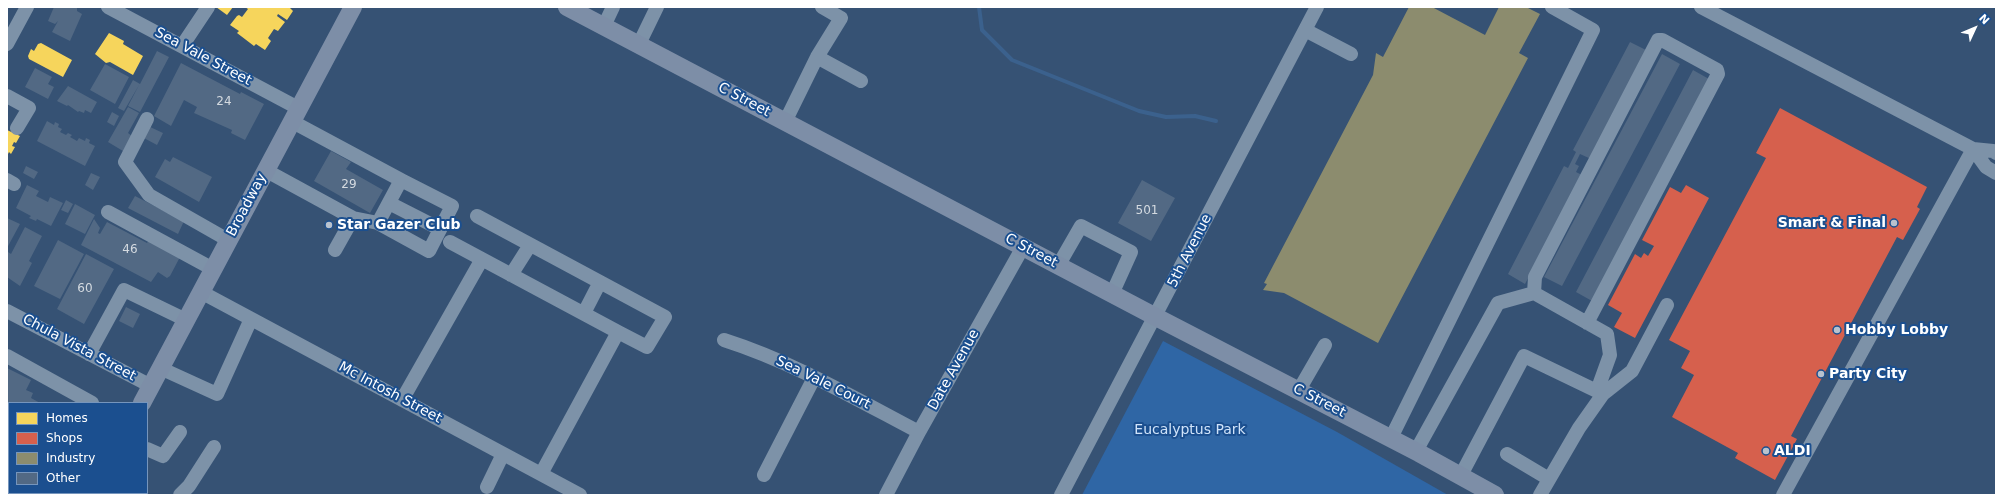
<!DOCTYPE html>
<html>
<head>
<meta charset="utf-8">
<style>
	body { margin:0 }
	#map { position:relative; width:2003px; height:502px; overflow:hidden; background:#365274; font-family:"DejaVu Sans",sans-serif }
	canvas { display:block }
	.frame { position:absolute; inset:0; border:8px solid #fff; pointer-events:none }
	.legend { position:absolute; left:8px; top:402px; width:140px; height:92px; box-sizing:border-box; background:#1b4f8f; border:1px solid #7695bc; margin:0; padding:5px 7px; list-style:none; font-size:12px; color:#fff }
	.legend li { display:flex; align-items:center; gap:8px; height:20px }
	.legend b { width:20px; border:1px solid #7695bc }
	.north { position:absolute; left:1955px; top:8px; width:40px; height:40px; -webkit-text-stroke:3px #1b4f8f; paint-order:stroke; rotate:46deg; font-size:11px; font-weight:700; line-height:16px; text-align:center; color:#fff }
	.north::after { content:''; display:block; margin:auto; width:14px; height:18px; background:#fff; clip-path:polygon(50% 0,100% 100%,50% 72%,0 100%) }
</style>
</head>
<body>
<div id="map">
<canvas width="2003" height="502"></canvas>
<div class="frame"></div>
<ul class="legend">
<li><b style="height:11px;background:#f6d55c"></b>Homes</li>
<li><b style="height:11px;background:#d6604d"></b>Shops</li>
<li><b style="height:11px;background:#8c8c6e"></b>Industry</li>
<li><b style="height:11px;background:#526984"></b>Other</li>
</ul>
<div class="north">N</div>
</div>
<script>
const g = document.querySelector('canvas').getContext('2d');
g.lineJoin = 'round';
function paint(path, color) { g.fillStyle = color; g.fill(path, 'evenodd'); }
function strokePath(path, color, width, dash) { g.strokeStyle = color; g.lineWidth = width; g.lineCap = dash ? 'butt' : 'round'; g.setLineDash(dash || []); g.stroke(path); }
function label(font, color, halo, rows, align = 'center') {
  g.font = font + ' "DejaVu Sans",sans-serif'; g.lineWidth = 4; g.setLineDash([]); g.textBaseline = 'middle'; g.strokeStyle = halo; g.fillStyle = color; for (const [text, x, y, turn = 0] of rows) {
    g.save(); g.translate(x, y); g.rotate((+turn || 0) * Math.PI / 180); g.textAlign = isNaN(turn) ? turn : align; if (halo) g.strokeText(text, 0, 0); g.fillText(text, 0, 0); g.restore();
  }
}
paint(new Path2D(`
	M1163,341L1337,432L1448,495H1082Z`), '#2f66a5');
paint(new Path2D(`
	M216,7H233L227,15Z
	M245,7H289L293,11L287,20L278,14L277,16L285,22L278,31L274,29L268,38L271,41L265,50L256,44L254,46L237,33L239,31L230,25L237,16L239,15L242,17L248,9Z
	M109,33L124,41L123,44L143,56L133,75L110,62L106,63L95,54Z
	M41,43L72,60L63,77L29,59L28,56L31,49L34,51L38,44Z
	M7,130L20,136L16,143L14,142L12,146L15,147L11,154L9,152L7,156Z`), '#f6d55c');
paint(new Path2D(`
	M1780,108L1927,187L1917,207L1920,209L1903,240L1897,237L1791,436L1797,439L1775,480L1735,458L1738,453L1672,417L1694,375L1681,368L1690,351L1669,340L1766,158L1756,153Z
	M1686,185L1709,198L1635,338L1614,327L1622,313L1608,305L1635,254L1641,258L1644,253L1648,256L1654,246L1642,240L1670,187L1681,193Z
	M7,487L9,488V493H52L51,495H7Z`), '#d6604d');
paint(new Path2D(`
	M1409,7H1432L1485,35L1499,7H1526L1540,14L1519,53L1528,58L1378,343L1284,293L1263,290L1267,284L1264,283L1373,75L1376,53L1383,57Z`), '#8c8c6e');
strokePath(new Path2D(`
	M979,7L982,30L1012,60L1139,111L1166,117L1195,116L1216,121`), '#3b618d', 4);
paint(new Path2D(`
	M54,7H75L77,8V11L82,14L70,41L52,32L58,21L55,24L48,21Z
	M1630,42L1648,51L1591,159L1580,154L1575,164L1579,166L1576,172L1582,175L1525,284L1508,274L1564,166L1568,168L1576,152L1573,150Z
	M157,51L169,57L140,112L128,106L139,85L124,111L118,108L133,80L140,84Z
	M1662,54L1680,64L1562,286L1544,277Z
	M181,63L240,94L241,92L264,104L245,140L231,133L232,130L194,113L197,107L184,100L171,126L154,116Z
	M105,64L129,77L115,104L90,90Z
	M35,68L52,77L48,84L54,87L48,99L25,87Z
	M1693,70L1709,79L1592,301L1576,292Z
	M68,86L97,102L91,113L85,110L84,113L79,111L78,112L68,105L67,106L57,101Z
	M128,107L139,113L128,133L132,136L123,151L108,142Z
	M112,112L119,116L114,126L107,122Z
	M47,121L54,125L55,122L59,124L58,127L62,129L60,132L66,135L68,133L72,135L70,137L77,141L79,138L85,141L86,138L90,140L89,143L95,146L85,166L37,141Z
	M148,126L163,133L157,145L142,137Z
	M331,151L351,162L346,169L383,190L370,213L314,181Z
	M173,157L212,177L199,202L155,177L165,159L170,162Z
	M26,166L38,172L34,179L23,173Z
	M91,173L100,177L93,190L85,185Z
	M1142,180L1175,198L1151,241L1118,223Z
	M27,185L39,191L36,196L48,202L50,197L63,203L51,226L37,219L36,221L29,218L31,216L16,208Z
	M135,196L184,221L178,234L128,208Z
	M66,200L73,204L68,213L61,210Z
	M75,204L95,215L85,234L65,224Z
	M7,218L20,224L7,248Z
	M94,219L100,228L98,233L100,234L107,222L147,243L149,240L180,257L170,276L167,278L158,272L151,282L81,245Z
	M25,227L42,236L29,261L32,263L20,286L7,277V255L8,252L11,254Z
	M58,240L84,254L60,299L34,286Z
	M86,254L114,269L84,324L57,309Z
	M126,307L140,314L133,328L119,321Z
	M7,368L31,380L26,390L33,393L31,398L40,403H9V433L7,432Z`), '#526984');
strokePath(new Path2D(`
	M108,7L298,108
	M1701,7L1973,149L1993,151L1996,153
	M604,26L613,7
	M1305,30L1351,54
	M7,44L27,7
	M639,44L657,7
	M182,46L208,7
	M817,57L861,81
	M7,96L29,108L17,128
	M147,119L125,162L149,195L228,240
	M291,121L401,180L378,223L353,218L335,250
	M785,122L817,57L841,18L822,7
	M1973,149L1986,167L1996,173
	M265,170L353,218
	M7,180L14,184
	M389,203L440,229
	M108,212L213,269
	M477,216L665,317L647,347L618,332L541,474
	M378,223L429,251L452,206L401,180
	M450,242L618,332
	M1058,266L1081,226L1131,252L1112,294
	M511,275L530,245
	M201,292L580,495
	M1534,293L1535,277L1658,40H1662L1717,70L1718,74L1587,323
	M7,311L151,386
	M584,313L600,282
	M724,340C793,362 856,399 919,432
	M89,354L124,290L186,320
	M7,356L92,403
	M160,368L217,394L251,319
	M1299,390L1325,345
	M402,400L482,259
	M1391,438L1593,30L1552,7
	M147,449L163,456L180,432
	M1416,451L1498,303L1534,293L1607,334L1610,355L1597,391
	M1507,454L1549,479
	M7,460L9,461
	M764,475L814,378
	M1460,477L1524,356L1603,394
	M487,487L503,454
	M122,493L126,495
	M180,495L189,486L214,447
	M886,495L919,432L1023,247
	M1061,495L1317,7
	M1540,495L1579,428L1603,394L1632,371L1667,305
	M1783,495L1973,149`), '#7d92a8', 14);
strokePath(new Path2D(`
	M567,7L1156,317L1419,453L1495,495
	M142,403L353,7
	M94,495L95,493`), '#7d8ea7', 18);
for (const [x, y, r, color] of [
	[1894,223,4,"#b9c2ce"],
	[329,225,4,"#b9c2ce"],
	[1837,330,4,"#b9c2ce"],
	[1821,374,4,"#b9c2ce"],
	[1766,451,4,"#b9c2ce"]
]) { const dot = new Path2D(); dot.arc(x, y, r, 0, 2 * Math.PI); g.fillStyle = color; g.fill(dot); strokePath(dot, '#1b4f8f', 1.5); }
label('12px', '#d4dae0', null, [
	["24",224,102],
	["29",349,185],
	["501",1147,211],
	["46",130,250],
	["60",85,289]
]);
label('14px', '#fff', '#1b4f8f', [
	["Sea Vale Street",203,57,28],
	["C Street",744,100,28],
	["Broadway",247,205,-62],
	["C Street",1031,251,28],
	["5th Avenue",1190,251,-63],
	["Chula Vista Street",79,348,28],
	["Date Avenue",954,370,-61],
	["Sea Vale Court",823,383,26],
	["Mc Intosh Street",390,393,28],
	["C Street",1319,401,27]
]);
label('bold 14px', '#fff', '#1b4f8f', [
	["Smart & Final",1886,223,"right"],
	["Star Gazer Club",337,225],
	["Hobby Lobby",1845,330],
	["Party City",1829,374],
	["ALDI",1774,451]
], 'left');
label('14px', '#cfe3fa', '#1b4f8f', [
	["Eucalyptus Park",1190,430]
]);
</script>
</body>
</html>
